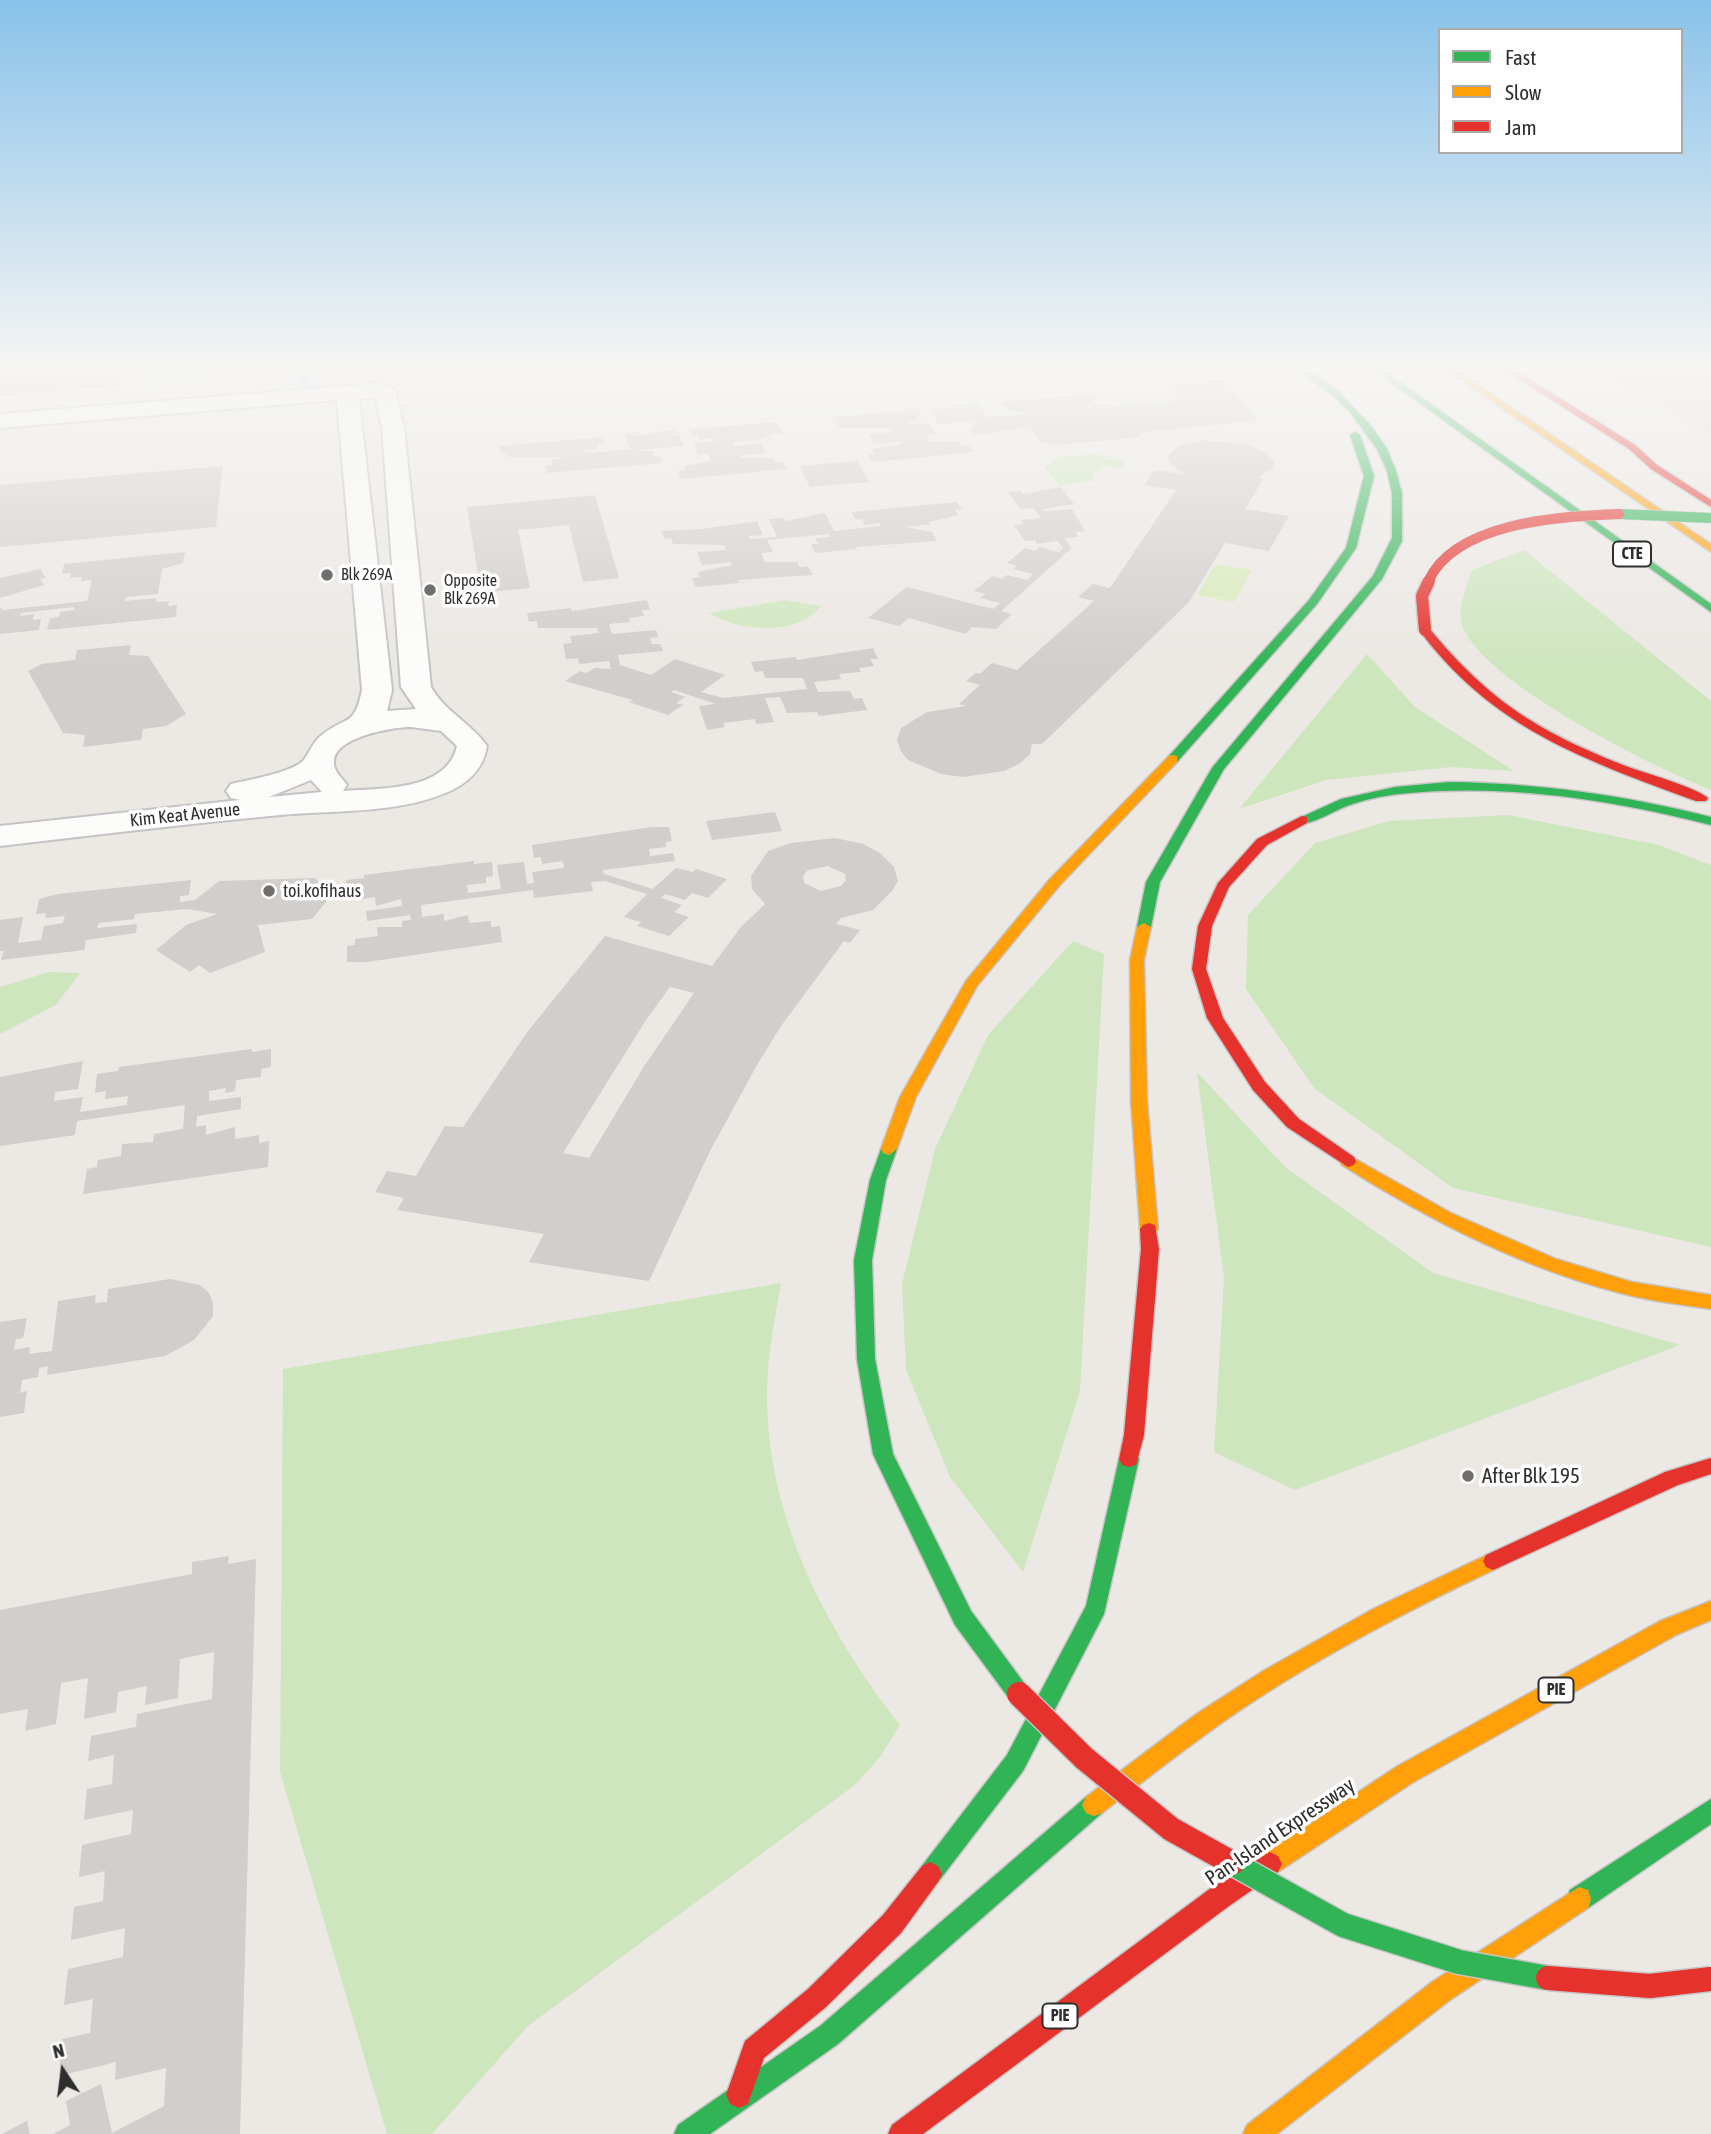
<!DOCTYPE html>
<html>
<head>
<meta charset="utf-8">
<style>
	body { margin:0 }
	#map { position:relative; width:1711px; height:2134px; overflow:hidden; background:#ece8e4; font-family:"Asap Condensed",sans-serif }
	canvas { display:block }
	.legend { position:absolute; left:1438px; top:28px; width:245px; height:126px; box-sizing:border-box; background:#fff; border:2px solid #ababab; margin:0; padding:9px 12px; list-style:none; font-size:21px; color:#2e2e2e }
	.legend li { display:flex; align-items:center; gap:14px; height:35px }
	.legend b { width:35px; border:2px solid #ababab }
	.north { position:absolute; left:28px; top:2036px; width:70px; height:70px; -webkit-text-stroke:5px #fff; paint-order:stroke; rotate:347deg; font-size:19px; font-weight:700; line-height:28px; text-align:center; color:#2e2e2e }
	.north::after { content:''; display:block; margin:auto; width:24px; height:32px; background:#2e2e2e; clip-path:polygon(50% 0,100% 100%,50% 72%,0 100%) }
</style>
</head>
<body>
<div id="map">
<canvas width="1711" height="2134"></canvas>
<ul class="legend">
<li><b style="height:9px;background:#30b455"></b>Fast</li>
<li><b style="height:9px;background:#ff9f0a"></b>Slow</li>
<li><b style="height:9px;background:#e5322d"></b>Jam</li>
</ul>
<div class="north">N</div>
</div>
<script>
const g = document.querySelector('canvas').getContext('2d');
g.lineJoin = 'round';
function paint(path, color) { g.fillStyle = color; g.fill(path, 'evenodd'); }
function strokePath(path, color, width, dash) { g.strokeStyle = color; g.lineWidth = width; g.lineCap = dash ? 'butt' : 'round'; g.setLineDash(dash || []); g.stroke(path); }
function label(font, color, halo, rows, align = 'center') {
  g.font = font + ' "Asap Condensed",sans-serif'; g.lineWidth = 7; g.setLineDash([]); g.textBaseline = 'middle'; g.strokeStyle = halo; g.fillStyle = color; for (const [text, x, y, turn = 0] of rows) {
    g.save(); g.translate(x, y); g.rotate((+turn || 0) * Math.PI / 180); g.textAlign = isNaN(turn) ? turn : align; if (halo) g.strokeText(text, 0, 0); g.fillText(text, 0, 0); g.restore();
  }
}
paint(new Path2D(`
	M1592,367H1711V439Z`), '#e6e0d3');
paint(new Path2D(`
	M1098,454L1123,461L1124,468L1105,467L1094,473L1092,481L1059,486L1045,467L1061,457Z
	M1524,550L1711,701V790C1651,766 1495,688 1465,632C1454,613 1466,589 1472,570Z
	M785,600L821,606C799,636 738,632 709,613Z
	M1367,654L1415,707L1514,771L1451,767L1326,780L1239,809Z
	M1508,815L1659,845L1711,865V1247L1453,1188L1314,1088L1246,989L1248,915L1315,843L1389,821Z
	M1073,941L1104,954L1080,1391L1023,1572L950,1477L906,1370L902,1284L935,1149L988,1035Z
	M49,972L80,973L56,1005L0,1034V987Z
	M1197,1072L1285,1167L1433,1273L1680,1345L1295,1490L1214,1452L1224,1278Z
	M781,1283C775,1319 767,1357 767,1394C767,1518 826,1630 900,1725L880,1757L855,1785L528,2026L432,2134H387L280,1772L283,1369Z`), '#cee6be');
paint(new Path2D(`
	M147,367H206L204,380L143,385Z
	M1215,564L1252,570L1234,602L1197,595Z`), '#d9eabb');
paint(new Path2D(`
	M300,367H308V387L304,389L300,387Z`), '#99d6ec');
paint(new Path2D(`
	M0,367H125L120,386L0,395Z
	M220,367H269L267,376L218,379Z
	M1218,381L1227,383L1257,420L1138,433L1142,437L1055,445L1041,442L1029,427L974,435L969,428L975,427L971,423L983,420L939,424L928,408L942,409L977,403L988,417L1029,414L1005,409L1000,402L1093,394L1098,400L1092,401L1096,405L1085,406L1087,408L1172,401L1178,396L1167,385Z
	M917,410L922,416L916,417L919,421L906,422L908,424L928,423L936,434L926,435L930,441H959L962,446L969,445L974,452L873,462L868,454H875L872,449L902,444L900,441L874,444L868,434L894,432L892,428H839L833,417Z
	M776,422L782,433L769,434L771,436L759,440L733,442L735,446L761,443L766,453L740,456L741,458H773L776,462H783L787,469L681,479L678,471L686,470L684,466L711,461L708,454L698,455L693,443L715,441L713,438L700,440L698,435L692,436L689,429Z
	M677,429L684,446L637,450L652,451L654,456L660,455L663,463L547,473L545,465H552L551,460L564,457H508L507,452L501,453L499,446L602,437L604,444H597L598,449L585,450V453L630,449L625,434L640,432L641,435Z
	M1204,440L1249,445L1261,450L1274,461L1273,467L1259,477L1263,480L1245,509L1289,516L1269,551L1225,543L1189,602L1042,744H1032L1030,754L1019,764L1004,771L963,777L941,774L908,760L900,750L897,739L901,728L927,712L967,706L959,704L980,685L966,681L976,673L980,674L992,663L1017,670L1094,601L1078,597L1093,584L1109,588L1112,585L1176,490L1144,485L1155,470L1185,475L1170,463L1168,456L1179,446Z
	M857,461L870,482L810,487L799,466Z
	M223,466L216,527L0,547V485Z
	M1061,487L1074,504L1043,509L1045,511L1072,509L1085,531L1075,532L1079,537L1064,538L1072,548L1001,611L1012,614L996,629L972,627L965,634L909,618L899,626L868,618L907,587L993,609L1000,603L980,598L985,594L974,591L992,576L1002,579L1007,575L1027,580L1033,574L1013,569L1017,566L1007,563L1025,548L1035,551L1039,547L1059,552L1063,548L1058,541L1037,544L1035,540L1025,541L1014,525L1023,524L1021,520L1041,518L1033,508L1020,509L1008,492L1021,491L1023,494Z
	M595,495L619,578L583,582L569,525L518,530L530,588L481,593L467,507Z
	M957,502L962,510H955L959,515L929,522L931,524L906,527L932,532L937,541L856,547L857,549L815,553L811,544H818L815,538L830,537L829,534L767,540L773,552L761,553L765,562H797L800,567L808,566L813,575L738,580L739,583L696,587L692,578L700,577L698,572L732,565L731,562L702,565L697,552L726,550L724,545L673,544L671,538L664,539L661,531L702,529L757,521L763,535L749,536L750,539L777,537L769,519L783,518L785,521L825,513L834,531L881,526L880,523L865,525L862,519L856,520L851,512Z
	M185,552L183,563L162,569L158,594L126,597L125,601L156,598V602L169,601L168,606L177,605L176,617L47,630L50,618L59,617L60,612L74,610V607L21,613L20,616L34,614L33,620L41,619L39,630L0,634V606L2,610L87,601L92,580L81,581L82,577L70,578L71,573L62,574L64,564Z
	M40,569L46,578L40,579L44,585L0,598V578Z
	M647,600L650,610H642L644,616L629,618L630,622L609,624L612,634L656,630L658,637L650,638L652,644H660L663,651L618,655L620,665L651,675L675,659L725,675L701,692L723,698L807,689L803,678H765L763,671L755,672L751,662L796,657L797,660L873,648L878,659H870L874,666L859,668L861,672L839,674L841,679L814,682L818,692L850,691L854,699L862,698L867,710L819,716L817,712L787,713L780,697L765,698L774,722L756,724L755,719L723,723L725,727L707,730L699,706L716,704L674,690L671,692L685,697L676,703L683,705L668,715L629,702L633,700L565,681L580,671L586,673L595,668L611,669L609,661L579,664L578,658L566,659L563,644L572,643L570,636L599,633L597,628H538L537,621L529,622L527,613L571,608L572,611Z
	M131,645L129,655L148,656L186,714L166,726L143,729L141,740L83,747L85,735L63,733L28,671L42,664L75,660L77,650Z
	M775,812L782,831L712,840L706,821Z
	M652,827H669L672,841L666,842V847L649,849L650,856L673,853L675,861L603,870L604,874L653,889L676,868L693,872L696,869L727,879L708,898L692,893L685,900L665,894L661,898L682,905L674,912L689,917L669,936L637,926L641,922L624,917L647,894L605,881L591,882L593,891L534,898L533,890L421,905L422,917L444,914V921L468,915L469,923L491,921V927L500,926L502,942L367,962H347V946L355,945V939L378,936L377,927H402V921L411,920L410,915L367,921L366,911L402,906L401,899L376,906L375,897L356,900L355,894L330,897L312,919L258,925L265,952L210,973L199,965L190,972L156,950L186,925L217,914L187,909L135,914L134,919L99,923L97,928L137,924L136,933L86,940L84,950L1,960L4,951H0V920L23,917L18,943L41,940L44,926L63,923L65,916L45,918L46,913L36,914L39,899L58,894L191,880L189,895L180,896V902L195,900L219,881L315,878L324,888L346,885V880L364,878V875L474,861V864L492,862L493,876L486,877V883L467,885L468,893L501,889L497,865L524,862L527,884L534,883L532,872L564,868L563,861L542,864L541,857L534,858L532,845Z
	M835,838L863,844L880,853L894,867L898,881L892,891L873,910L841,918L836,924L860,930L850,943L844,941L781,1026L757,1065L710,1151L649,1281L529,1262L544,1234L397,1210L404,1198L375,1192L387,1171L416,1176L445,1126L463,1127L528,1031L605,936L712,966L741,927L765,904L752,889L751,876L768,851L791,843ZM828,866L845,874L846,880L841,886L821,891L804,883L803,876L808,870ZM670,987L694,993L643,1068L589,1158L563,1153L646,1020Z
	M252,1049V1052L271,1049V1067L261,1069V1077L236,1080L235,1091L225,1093L226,1088L209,1091V1101L241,1097V1109L197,1116L196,1127L206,1125V1135L235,1127V1139L259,1135V1143L269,1141L268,1167L83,1194L87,1169L97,1167L98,1160L121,1156L122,1144L153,1142L154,1134L183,1129L185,1105L77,1121L75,1135L0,1146V1077L83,1061L78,1089L55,1092L54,1101L83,1097L80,1112L127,1105L128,1096L105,1099L106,1091L95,1093L97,1074L118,1071L119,1067Z
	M170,1279L200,1285L209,1293L213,1303V1316L194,1340L165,1356L47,1375L48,1366L39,1368L38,1377L22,1380L20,1393L27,1391L24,1413L0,1417V1322L27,1318L23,1338L16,1339L14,1350L30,1347L29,1354L52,1351L58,1301L96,1295L95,1303L107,1302L108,1289Z
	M229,1556L228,1564L256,1559L240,2134H53L70,2125L66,2101L101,2084L112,2133L164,2106L166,2068L115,2080L116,2062L59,2076L62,2039L90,2033L93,1999L64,2005L68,1969L123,1957L125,1928L71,1940L74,1907L103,1901L105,1871L79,1877L82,1845L131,1834L133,1810L84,1820L87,1789L112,1784L114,1755L88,1761L91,1736L136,1727L137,1714L212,1699L214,1652L180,1659L178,1698L145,1705L147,1686L118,1692L116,1712L84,1719L88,1678L61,1683L56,1724L25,1731L28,1709L0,1714V1610L192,1574V1562Z
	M27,2121L30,2134H2Z`), '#d1cecb');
const street = new Path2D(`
	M384,383L395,390L404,427L431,687C444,711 471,723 487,746C483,771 466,785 443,794C393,814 333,810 280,815C187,824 93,835 0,846V826L240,800L231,798L226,791L231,784C247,780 291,773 303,761C310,753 312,742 322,735C347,715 354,728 362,690L337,400L0,428V414ZM375,397L382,427L401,687L416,709L387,711L392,690L359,399ZM411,727L441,731L457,746C447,792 379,788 343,791L347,785C342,778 333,771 334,761C335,737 392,727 411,727ZM311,780L322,792L269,797Z`);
const fast = new Path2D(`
	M1294,367H1304L1339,392L1372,427L1387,449L1396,471L1402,493V541L1382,579L1224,769L1160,882L1151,927L1149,930H1139L1137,927L1146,882L1212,768L1373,576L1392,538V493L1387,471L1377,449L1350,412L1333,396Z
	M1369,367H1379L1711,604V612Z
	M1355,432L1360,435L1374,476L1356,548L1317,604L1177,762H1169V756L1309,600L1346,548L1364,476L1350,435Z
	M1449,782C1538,783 1624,795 1711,817V825C1608,799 1505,783 1399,794C1382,796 1363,800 1347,806C1333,811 1312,826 1297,823L1295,820L1341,799L1395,787Z
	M889,1143L897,1149L886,1180L872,1260L875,1359L893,1454L971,1611L1027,1687L1030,1694L1027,1701L1019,1704L1011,1701L955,1625L873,1454L857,1359L854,1260L870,1180L881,1149Z
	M1129,1451L1136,1453L1139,1459L1104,1614L1023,1771L938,1882L930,1886L922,1882L918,1874L922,1866L1007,1755L1086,1606L1119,1459L1122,1453Z
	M1094,1794L1102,1797L1106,1805L1102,1813L838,2044L710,2134H674L678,2125L820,2026L1086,1797Z
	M1711,1799V1824L1588,1908L1579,1911L1570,1908L1567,1899L1570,1890Z`);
const slow = new Path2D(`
	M1442,367H1452L1711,544V552Z
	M1173,755L1177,756V762L1060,885L977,986L916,1097L897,1149L889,1155L883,1153L881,1149L900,1097L966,981L1050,879L1169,756Z
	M1144,923L1151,927L1144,960L1147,1100L1158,1229L1155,1233H1143L1140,1229L1131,1100L1130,960L1137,927Z
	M1348,1155L1451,1213L1556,1259L1632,1282L1711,1295V1309C1685,1305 1658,1302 1632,1296C1528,1271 1432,1222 1342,1165L1340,1161L1342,1157Z
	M1493,1552L1500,1555L1503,1561L1500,1567C1417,1606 1334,1649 1257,1699C1203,1734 1153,1774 1102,1813L1094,1816L1086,1813L1082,1805L1086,1797L1195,1715L1263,1671L1373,1609Z
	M1711,1601V1620L1676,1635L1412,1783L1278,1872L1270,1876L1262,1872L1258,1864L1262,1856L1396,1767L1660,1621Z
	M1579,1887L1588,1890L1591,1899L1588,1908L1450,2000L1277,2134H1243L1247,2125L1432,1982Z`);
const jam = new Path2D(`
	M1500,367H1510L1635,445L1657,465L1711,500V507L1651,469L1629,449Z
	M1425,627L1429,628C1488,700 1537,731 1623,765C1643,773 1694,786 1708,798L1706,801H1696C1585,760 1493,729 1419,630Z
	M1302,816L1307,817V823L1267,845L1229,887L1212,926L1206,969L1223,1018L1265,1082L1299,1119L1354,1157L1356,1161L1354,1165L1348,1167L1287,1127L1253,1090L1207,1018L1192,969L1198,926L1218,883L1257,839Z
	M1149,1223L1155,1225L1159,1249L1144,1435L1136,1465L1129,1467L1122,1465L1119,1459L1124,1435L1141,1249L1140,1229L1143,1225Z
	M1711,1458V1474L1678,1485L1500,1567L1493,1570L1486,1567L1483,1561L1486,1555L1665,1472Z
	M1270,1852L1278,1856L1282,1864L1278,1872L1229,1906L923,2134H888L892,2125L1211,1888Z
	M930,1862L938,1866L942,1874L938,1882L901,1933L826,2007L764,2058L748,2104L739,2108L730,2104L726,2095L745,2041L808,1989L883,1915L922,1866Z`);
strokePath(street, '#c5c4c5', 4);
strokePath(fast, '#c6c5c4', 3);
strokePath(slow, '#c6c5c4', 3);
strokePath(jam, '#c6c5c4', 3);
paint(street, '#fcfcfb');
paint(fast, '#30b455');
paint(slow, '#ff9f0a');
paint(jam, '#e5322d');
const fastBridgeFar1 = new Path2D(`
	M1619,514L1711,518`);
const fastBridge = new Path2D(`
	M1232,1863L1343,1925L1459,1962L1548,1978`);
const jamBridgeFar2 = new Path2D(`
	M1428,582C1454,522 1562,516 1619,514`);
const jamBridgeFar1 = new Path2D(`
	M1425,630L1422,596L1429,581`);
const jamBridge = new Path2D(`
	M1019,1694L1084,1758L1171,1829L1232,1863
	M1548,1978L1650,1986L1711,1979`);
strokePath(fastBridgeFar1, '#c6c5c4', 11, []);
strokePath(fastBridge, '#c6c5c4', 27, []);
strokePath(jamBridgeFar2, '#c6c5c4', 11, []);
strokePath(jamBridgeFar1, '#c6c5c4', 15, []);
strokePath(jamBridge, '#c6c5c4', 27, []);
strokePath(fastBridgeFar1, '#30b455', 10);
strokePath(fastBridge, '#30b455', 24);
strokePath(jamBridgeFar2, '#e5322d', 10);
strokePath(jamBridgeFar1, '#e5322d', 12);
strokePath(jamBridge, '#e5322d', 24);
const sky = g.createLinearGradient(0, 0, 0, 666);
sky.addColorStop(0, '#88c2ea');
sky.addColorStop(0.55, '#f6f5f3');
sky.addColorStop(1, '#f6f5f300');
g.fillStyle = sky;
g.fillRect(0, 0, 1711, 666);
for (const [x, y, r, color] of [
	[327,575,7,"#706f6e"],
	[430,590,7,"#706f6e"],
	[269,891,7,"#706f6e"],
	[1468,1476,7,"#706f6e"]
]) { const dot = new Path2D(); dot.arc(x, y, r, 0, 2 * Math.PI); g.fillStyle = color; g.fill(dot); strokePath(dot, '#fff', 2.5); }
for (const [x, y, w] of [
	[1632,554,38],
	[1556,1690,35],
	[1060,2016,35]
]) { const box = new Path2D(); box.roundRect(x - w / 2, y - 12.5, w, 25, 5); g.fillStyle = '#fff'; g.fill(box); strokePath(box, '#2e2e2e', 2); }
label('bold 16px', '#2e2e2e', null, [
	["CTE",1632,554],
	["PIE",1556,1690],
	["PIE",1060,2016]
]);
label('16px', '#2e2e2e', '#fff', [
	["Blk 269A",341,575],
	["Opposite",444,581],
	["Blk 269A",444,599]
], 'left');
label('18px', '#2e2e2e', '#fff', [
	["Kim Keat Avenue",185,815,-6]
]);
label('18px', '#2e2e2e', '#fff', [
	["toi.kofihaus",283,891]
], 'left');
label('21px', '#2e2e2e', '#fff', [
	["After Blk 195",1482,1476]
], 'left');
label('21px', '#2e2e2e', '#fff', [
	["Pan-Island Expressway",1280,1832,-34]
]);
</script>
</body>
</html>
